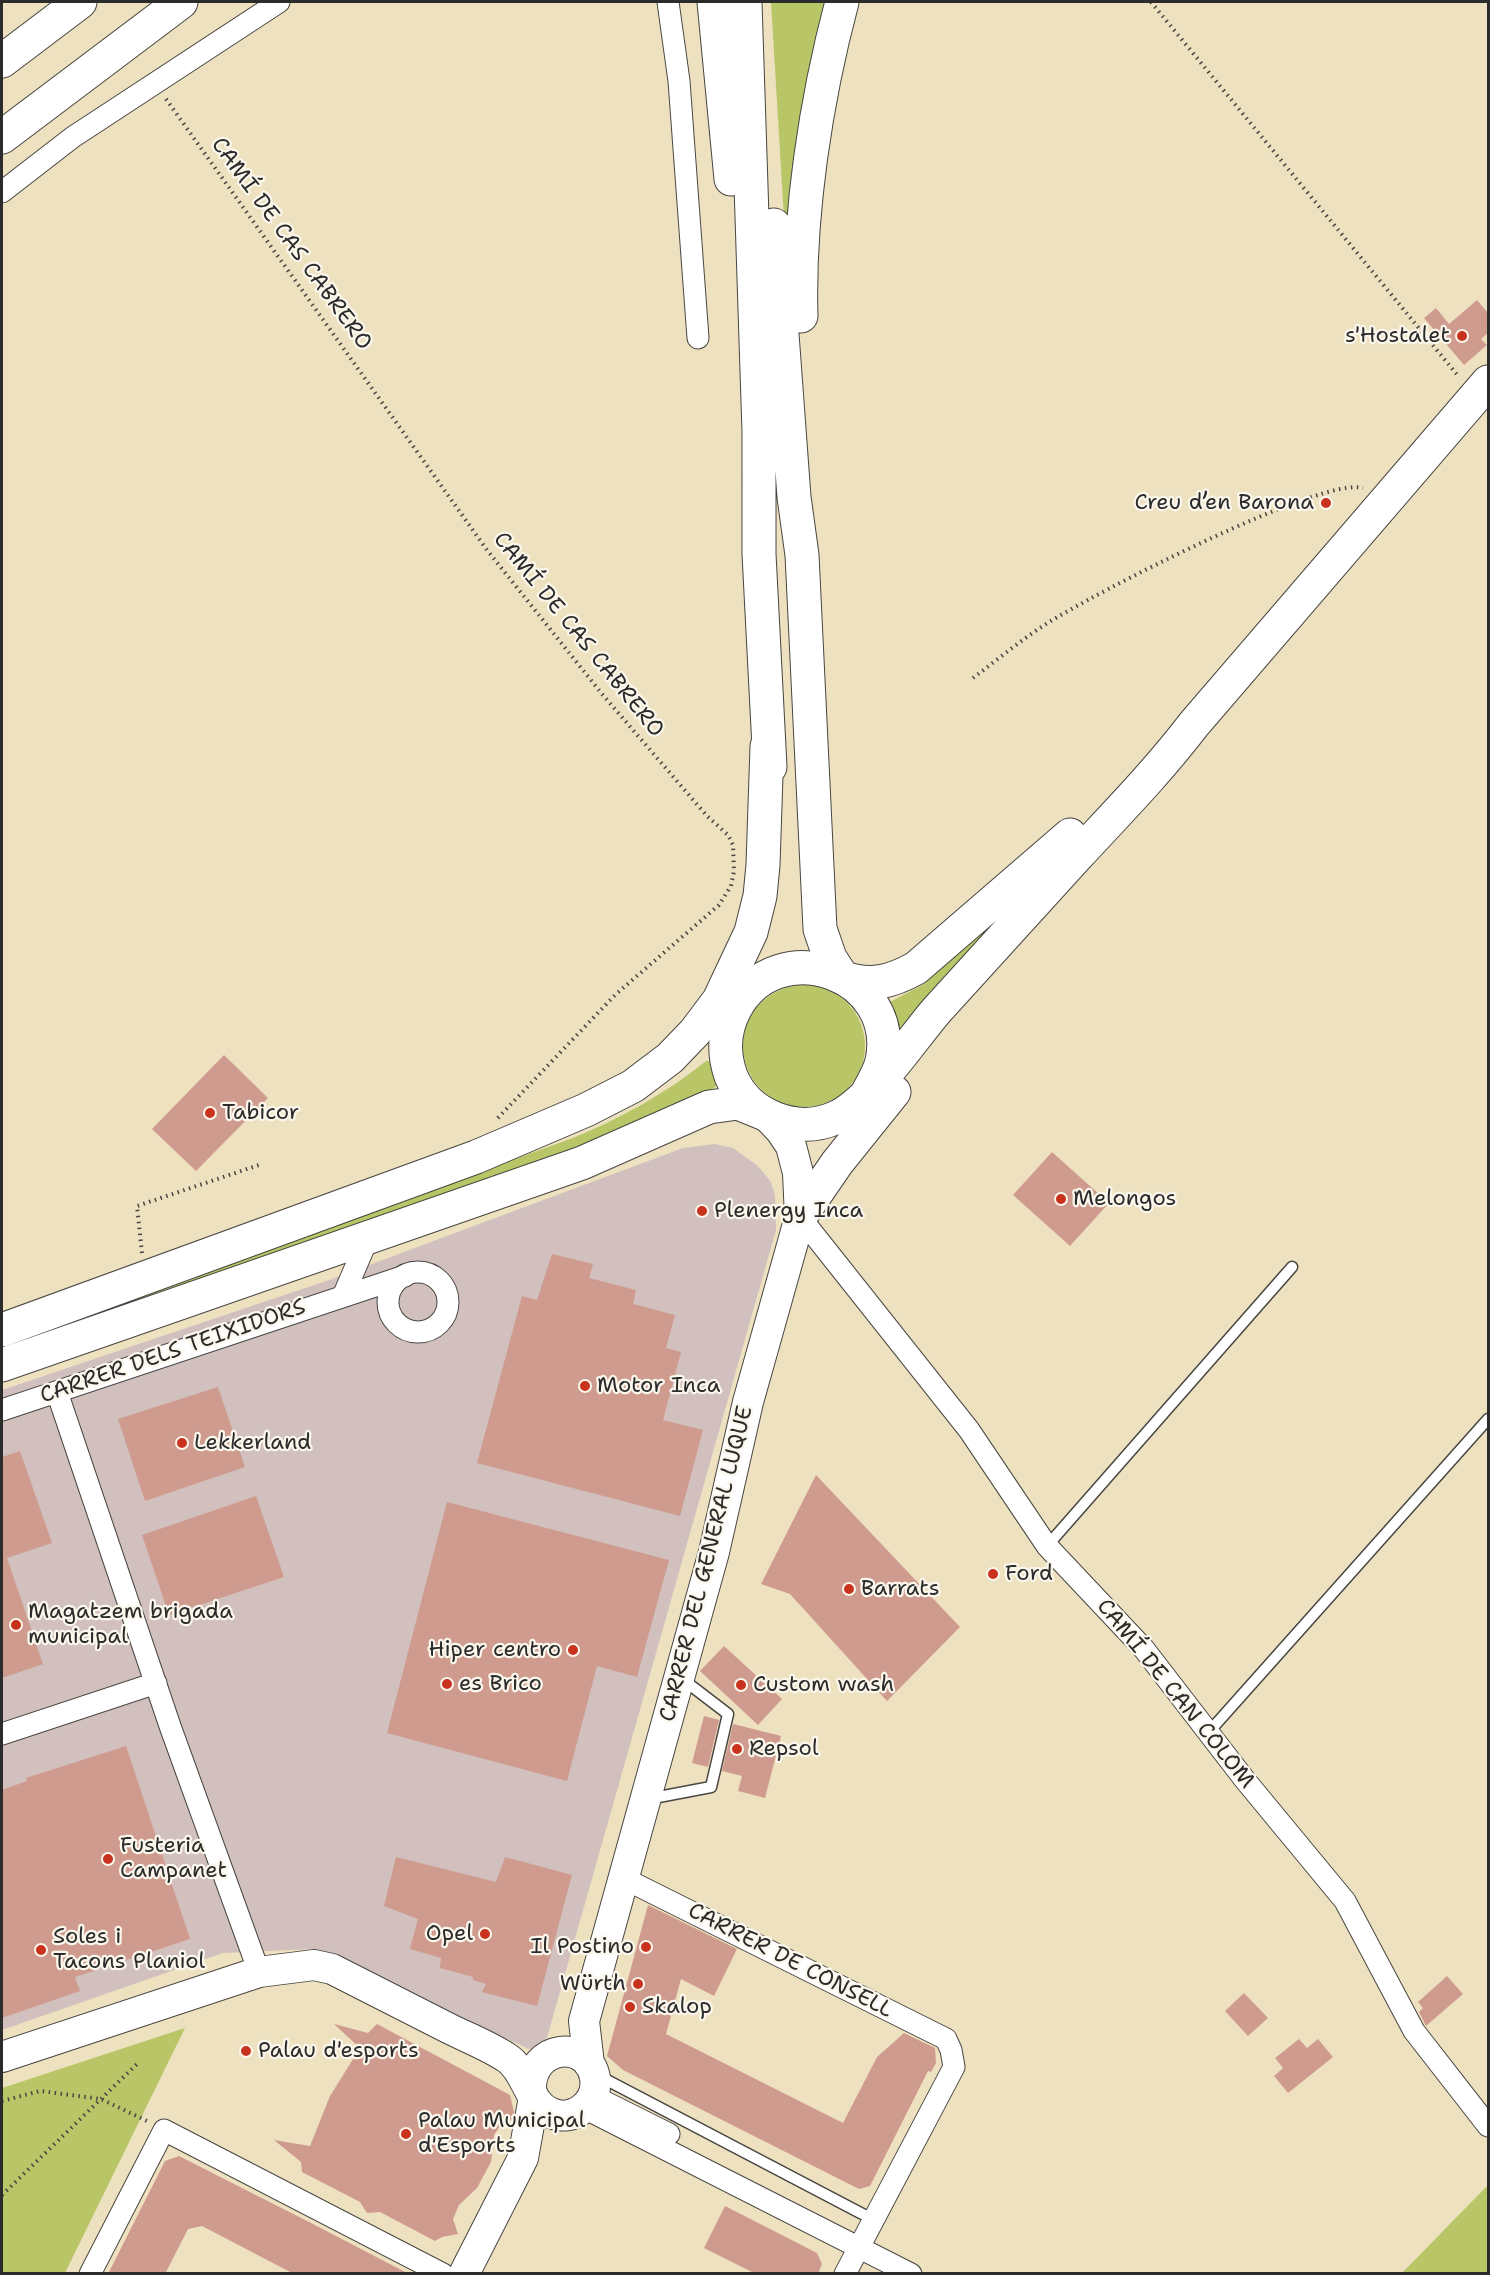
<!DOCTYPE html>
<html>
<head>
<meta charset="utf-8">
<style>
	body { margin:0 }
	#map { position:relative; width:1490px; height:2275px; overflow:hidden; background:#eee1c0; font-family:"Shantell Sans",sans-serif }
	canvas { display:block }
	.frame { position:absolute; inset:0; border:3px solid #2b2b2b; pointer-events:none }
</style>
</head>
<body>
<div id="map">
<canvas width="1490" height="2275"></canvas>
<div class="frame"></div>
</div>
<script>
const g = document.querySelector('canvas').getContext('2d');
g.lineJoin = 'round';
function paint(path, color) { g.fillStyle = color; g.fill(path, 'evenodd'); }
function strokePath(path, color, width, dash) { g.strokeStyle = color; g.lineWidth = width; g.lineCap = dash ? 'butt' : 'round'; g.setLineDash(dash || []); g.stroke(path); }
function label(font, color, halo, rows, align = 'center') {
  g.font = font + ' "Shantell Sans",sans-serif'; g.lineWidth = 4.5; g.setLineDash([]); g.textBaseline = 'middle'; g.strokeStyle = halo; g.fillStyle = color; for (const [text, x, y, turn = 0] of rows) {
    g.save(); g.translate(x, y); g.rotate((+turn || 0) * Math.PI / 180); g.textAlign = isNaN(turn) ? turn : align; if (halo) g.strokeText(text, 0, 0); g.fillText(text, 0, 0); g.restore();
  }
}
paint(new Path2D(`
	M715,1144L733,1148L758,1166L771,1182L775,1196L776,1230L542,2055L312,1949L223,1953L2,2030V1390L329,1280L683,1148Z`), '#d1c0bd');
paint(new Path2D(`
	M771,2H830L786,252Z
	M1010,908L899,1035L890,1002L924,984Z
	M743 1046a61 61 0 1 1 122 0a61 61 0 1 1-122 0Z
	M706,1061H711L717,1085L714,1088L584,1148L2,1350V1344L573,1138C621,1118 665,1094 706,1061Z
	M185,2028L65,2273H2V2088Z
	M1488,2185V2273H1402Z`), '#b9c668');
paint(new Path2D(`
	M1477,300L1488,313V333L1481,339L1487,345L1464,365L1424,318L1436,308L1449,324Z
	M224,1055L268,1098L196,1171L152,1129Z
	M1052,1152L1109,1203L1070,1246L1013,1195Z
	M552,1254L593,1264L589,1278L636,1290L633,1304L675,1315L666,1348L681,1352L663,1420L703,1430L680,1516L477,1463L522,1296L537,1300Z
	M218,1387L245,1467L145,1501L118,1419Z
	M20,1451L52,1543L7,1558L43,1664L2,1678V1457Z
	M816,1475L960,1627L887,1701L790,1594L761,1584Z
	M256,1496L284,1577L169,1615L142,1535Z
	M447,1502L669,1560L637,1677L597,1666L567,1781L387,1733Z
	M724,1646L782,1699L758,1725L700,1671Z
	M704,1716L719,1720L708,1767L692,1763Z
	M733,1724L781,1736L765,1798L738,1791L742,1776L722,1771Z
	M126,1746L190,1939L75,1977L80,1991L2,2018V1790L27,1781L26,1778Z
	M396,1857L496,1882L505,1857L572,1875L537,2006L482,1992L486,1984L473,1980V1977L440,1968L441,1958L410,1949L418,1919L384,1906Z
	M648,1905L737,1949L714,1996L681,1979L666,2034L843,2123L877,2057L904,2033L935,2048L936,2063L931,2072L928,2071L870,2186L859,2189L623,2070L607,2056Z
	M1447,1976L1463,1994L1426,2026L1419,2012L1423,2008L1418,2002Z
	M1244,1993L1268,2018L1248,2036L1225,2011Z
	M334,2024L368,2033L377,2024L510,2095L514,2112L512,2120L502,2123L494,2135L491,2162L477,2188L459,2205L453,2219L458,2234L442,2237L435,2241L380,2212L367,2213L360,2202L302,2172L301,2162L274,2140L310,2146L330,2096L360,2048Z
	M1299,2039L1307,2048L1318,2039L1333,2057L1288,2093L1274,2076L1283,2068L1275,2058Z
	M179,2156L313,2224L409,2274H294L202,2226L188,2229L165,2274H108L165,2161Z
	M725,2206L817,2253L822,2264L818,2274H756L704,2248Z`), '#cf9b8e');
const lane = new Path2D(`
	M1047,1546L1292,1267
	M1208,1733L1488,1419
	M648,1799L711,1787L728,1714L681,1678
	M599,2076L872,2219`);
const street = new Path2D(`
	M668,2L679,81L698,338
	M2,192L73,137L279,2
	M800,1217L969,1430L1047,1546L1144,1649L1245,1780L1345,1901L1414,2031L1488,2126
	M388 1302a30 30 0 1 1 60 0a30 30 0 1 1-60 0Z
	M344,1294L368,1238
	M57,1392L170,1726L259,1972
	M2,1410L405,1276
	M2,1734L156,1683
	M623,1878L946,2039L951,2050L954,2067L845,2274
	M593,2096L669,2134
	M584,2108L911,2274
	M90,2274L164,2130L443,2274`);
const secondary = new Path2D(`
	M2,2057L259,1972L314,1965L332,1969C371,1989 410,2009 450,2029C468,2038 489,2046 507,2058C527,2071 528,2104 551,2113C574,2123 599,2102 595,2078C588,2038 531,2045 531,2088
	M589,2064L584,2021L714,1552L748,1402L800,1217L798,1173L791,1146L781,1131L765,1114
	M464,2274L523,2158L534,2097`);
const primary = new Path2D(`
	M843,978C871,987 891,982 916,968L1070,835
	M865,1097C871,1086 879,1074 882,1061C900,974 777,930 735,1009C724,1030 723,1054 731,1076C747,1116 796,1135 835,1118C870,1103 911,1040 937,1010C984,958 1031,906 1078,855C1118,812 1158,771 1194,724L1488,382
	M800,1217L837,1163L894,1092`);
const highway = new Path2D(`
	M714,2L731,179
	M745,2L759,432V554L770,767
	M2,61L80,2
	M2,137L181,2
	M774,225L794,497L802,555L820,929L830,958L843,978
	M801,316C798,216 816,99 842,2
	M2,1330L476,1157L586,1110L633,1086L670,1058L695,1032L719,1000L751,932L760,896L763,865L767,746
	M2,1365L582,1163L709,1107L738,1103L765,1114`);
strokePath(lane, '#484641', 13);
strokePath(street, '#484641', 23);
strokePath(secondary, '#484641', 32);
strokePath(primary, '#484641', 35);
strokePath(highway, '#484641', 35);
strokePath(new Path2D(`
	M1151,2L1459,377
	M166,99L487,550L602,694L707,816L728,835L733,845L734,871L731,886L719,905L615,995L495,1121
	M973,678C997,660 1021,640 1046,624C1091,595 1322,476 1363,488
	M142,1253L137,1206L262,1164
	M2,2101L40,2091L101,2099L147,2121
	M2,2195L139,2062`), '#484641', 4, [1.5, 4.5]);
strokePath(lane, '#fff', 10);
strokePath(street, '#fff', 21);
strokePath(secondary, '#fff', 30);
strokePath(primary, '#fff', 33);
strokePath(highway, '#fff', 33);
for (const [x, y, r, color] of [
	[1462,336,6,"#c8321e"],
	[1326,503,6,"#c8321e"],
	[210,1113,6,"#c8321e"],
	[1061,1199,6,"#c8321e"],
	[702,1211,6,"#c8321e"],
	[585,1386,6,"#c8321e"],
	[182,1443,6,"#c8321e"],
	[993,1574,6,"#c8321e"],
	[849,1589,6,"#c8321e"],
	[16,1625,6,"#c8321e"],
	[573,1650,6,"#c8321e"],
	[447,1684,6,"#c8321e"],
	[741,1685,6,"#c8321e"],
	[737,1749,6,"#c8321e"],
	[108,1859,6,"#c8321e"],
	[485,1934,6,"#c8321e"],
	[646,1947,6,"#c8321e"],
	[41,1950,6,"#c8321e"],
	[638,1984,6,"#c8321e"],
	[630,2007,6,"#c8321e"],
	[246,2051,6,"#c8321e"],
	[406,2134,6,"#c8321e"]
]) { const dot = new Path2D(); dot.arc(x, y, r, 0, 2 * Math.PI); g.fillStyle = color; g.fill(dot); strokePath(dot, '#fbf7ec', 2); }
label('22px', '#2b2b2b', '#fbf7ec', [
	["CAMÍ DE CAS CABRERO",291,244,54],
	["CAMÍ DE CAS CABRERO",578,635,51],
	["CARRER DELS TEIXIDORS",173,1352,-19],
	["CARRER DEL GENERAL LUQUE",707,1564,-76],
	["CAMÍ DE CAN COLOM",1175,1694,51],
	["CARRER DE CONSELL",790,1961,27]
]);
label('22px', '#2b2b2b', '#fbf7ec', [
	["s'Hostalet",1450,336,"right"],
	["Creu d’en Barona",1314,503,"right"],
	["Tabicor",222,1113],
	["Melongos",1073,1199],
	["Plenergy Inca",714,1211],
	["Motor Inca",597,1386],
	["Lekkerland",194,1443],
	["Ford",1005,1574],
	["Barrats",861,1589],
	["Magatzem brigada",28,1612],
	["municipal",28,1637],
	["Hiper centro",561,1650,"right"],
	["es Brico",459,1684],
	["Custom wash",753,1685],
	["Repsol",749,1749],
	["Fusteria",120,1846],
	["Campanet",120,1871],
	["Opel",473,1934,"right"],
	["Soles i",53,1937],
	["Tacons Planiol",53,1962],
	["Il Postino",634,1947,"right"],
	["Würth",626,1984,"right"],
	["Skalop",642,2007],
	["Palau d'esports",258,2051],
	["Palau Municipal",418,2121],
	["d'Esports",418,2146]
], 'left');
</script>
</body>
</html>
